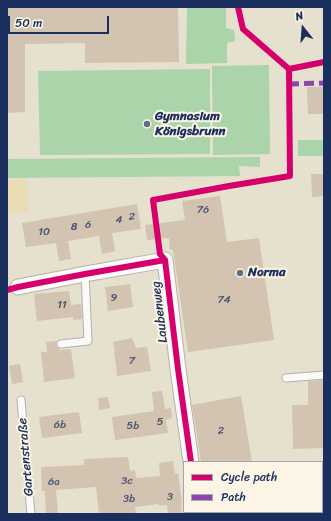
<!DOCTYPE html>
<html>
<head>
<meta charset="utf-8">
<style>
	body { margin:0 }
	#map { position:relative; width:331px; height:521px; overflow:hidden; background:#e6e0cf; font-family:Sriracha,sans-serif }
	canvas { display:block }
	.frame { position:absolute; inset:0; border:8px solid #1b2f5e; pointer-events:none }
	.legend { position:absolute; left:183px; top:461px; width:140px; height:52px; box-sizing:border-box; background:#fcf5e5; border:1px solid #a2a6af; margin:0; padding:5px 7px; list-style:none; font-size:12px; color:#1b2f5e }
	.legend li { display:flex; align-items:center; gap:8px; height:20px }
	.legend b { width:20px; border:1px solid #a2a6af }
	.north { position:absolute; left:283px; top:8px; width:40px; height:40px; -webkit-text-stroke:3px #fcf5e5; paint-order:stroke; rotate:343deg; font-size:11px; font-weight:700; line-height:16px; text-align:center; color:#1b2f5e }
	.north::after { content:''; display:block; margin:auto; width:14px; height:18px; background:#1b2f5e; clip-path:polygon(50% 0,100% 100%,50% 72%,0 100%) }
	.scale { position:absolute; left:8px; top:16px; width:101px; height:18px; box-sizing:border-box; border:2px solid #1b2f5e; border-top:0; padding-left:5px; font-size:12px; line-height:14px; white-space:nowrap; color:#1b2f5e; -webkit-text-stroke:3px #fcf5e5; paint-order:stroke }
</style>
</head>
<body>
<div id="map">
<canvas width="331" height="521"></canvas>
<div class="frame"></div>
<ul class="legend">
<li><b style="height:5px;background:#d6006c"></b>Cycle path</li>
<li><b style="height:5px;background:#8e44ad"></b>Path</li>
</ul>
<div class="north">N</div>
<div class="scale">50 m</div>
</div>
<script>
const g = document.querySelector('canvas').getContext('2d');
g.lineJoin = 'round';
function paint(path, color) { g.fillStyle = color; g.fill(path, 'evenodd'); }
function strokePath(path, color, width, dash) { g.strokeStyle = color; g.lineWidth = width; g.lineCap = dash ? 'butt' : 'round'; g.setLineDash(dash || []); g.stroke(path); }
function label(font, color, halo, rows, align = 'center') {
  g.font = font + ' Sriracha,sans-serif'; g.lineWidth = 4; g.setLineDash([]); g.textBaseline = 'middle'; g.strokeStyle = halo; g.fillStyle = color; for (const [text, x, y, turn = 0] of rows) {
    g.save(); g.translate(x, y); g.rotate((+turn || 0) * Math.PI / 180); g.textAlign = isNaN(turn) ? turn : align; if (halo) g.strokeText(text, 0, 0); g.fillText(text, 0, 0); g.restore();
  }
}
paint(new Path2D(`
	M187,7H226V28L234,30L235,41L227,43V63L186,64Z
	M269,65L270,154L213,155L212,66Z
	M210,69V154L40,155L38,71Z
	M298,140H324V156H298Z
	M260,157V167L239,166L240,176L7,178V159Z`), '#abd4aa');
paint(new Path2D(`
	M27,179L29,212L7,213V180Z`), '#eaddb4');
paint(new Path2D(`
	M7,7H178L179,62L85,63V43L25,44V112L7,113Z
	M307,87H324V114H308Z
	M311,174H324V196L312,197Z
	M220,196L227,242L259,238L274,340L188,352L173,250H170L169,238L147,240L145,225L185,220L182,201Z
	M137,204L141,229L112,233L115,251L102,254L99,236L68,241L71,259L59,261L56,243L26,247L22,223Z
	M130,284L133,307L108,311L105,287Z
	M69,291L71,305L81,304L82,319L73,320V317L37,321L34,294Z
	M132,338L136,348L147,347L151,371L117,376L114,351H115L113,342Z
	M57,341L56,345L57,347L60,349V350L71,349L75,378L44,382L41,352H47L46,342Z
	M20,364L23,382L12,384L9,366Z
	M324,380V448L293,449L292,405H308V381Z
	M162,391L165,409L171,408L172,418L166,420L168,433L115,440L112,417L154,411L152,392Z
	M241,396L252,462H201L192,405Z
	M108,397L110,408L99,410L98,398Z
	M79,412L82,433L42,438L39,417Z
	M128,457L130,471L135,470L136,478L160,476L159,463L173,461L175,474L178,473L182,503H181L182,514H168L167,505L159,506V504L135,507L136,514H99L96,487L56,490L58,514H46L45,491H42L41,467L84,465V459Z`), '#d2c4b1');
const lane = new Path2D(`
	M61,344L88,341L85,274
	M286,378L324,375
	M21,400L31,514
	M322,467H324`);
const street = new Path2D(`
	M18,287L85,274L165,260L178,369L191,462
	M198,512V514`);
strokePath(lane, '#b3b1ab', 9);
strokePath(street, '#b3b1ab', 17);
strokePath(lane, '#fbfaf8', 7);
strokePath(street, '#fbfaf8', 15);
strokePath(new Path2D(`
	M289,84L324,83
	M198,512V514`), '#8e44ad', 5, [10, 5]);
strokePath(new Path2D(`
	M238,7L243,29L289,69
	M165,260L160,254L153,200L229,186L290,176L289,69L324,62
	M7,290L18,287L85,274L165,260L178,369L191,462`), '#d6006c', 6);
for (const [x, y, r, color] of [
	[147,124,4,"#626d86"],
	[240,273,4,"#626d86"]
]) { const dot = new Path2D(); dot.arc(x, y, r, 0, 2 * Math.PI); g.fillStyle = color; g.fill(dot); strokePath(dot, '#fcf5e5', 1.5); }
label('11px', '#495473', null, [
	["76",203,210],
	["2",132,217],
	["4",119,220],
	["6",88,225],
	["8",74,227],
	["10",44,232],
	["9",114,298],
	["74",224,300],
	["11",62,305],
	["7",132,361],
	["5",160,422],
	["6b",60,425],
	["5b",133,426],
	["2",221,431],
	["3c",127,481],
	["6a",54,482],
	["3",170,497],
	["3b",129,499]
]);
label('bold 13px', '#1b2f5e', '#fcf5e5', [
	["Gymnasium",155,117],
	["Königsbrunn",155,132],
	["Norma",248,273]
], 'left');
label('13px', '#1b2f5e', '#fcf5e5', [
	["Laubenweg",160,312,-97],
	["Gartenstraße",26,457,-95]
]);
</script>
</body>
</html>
